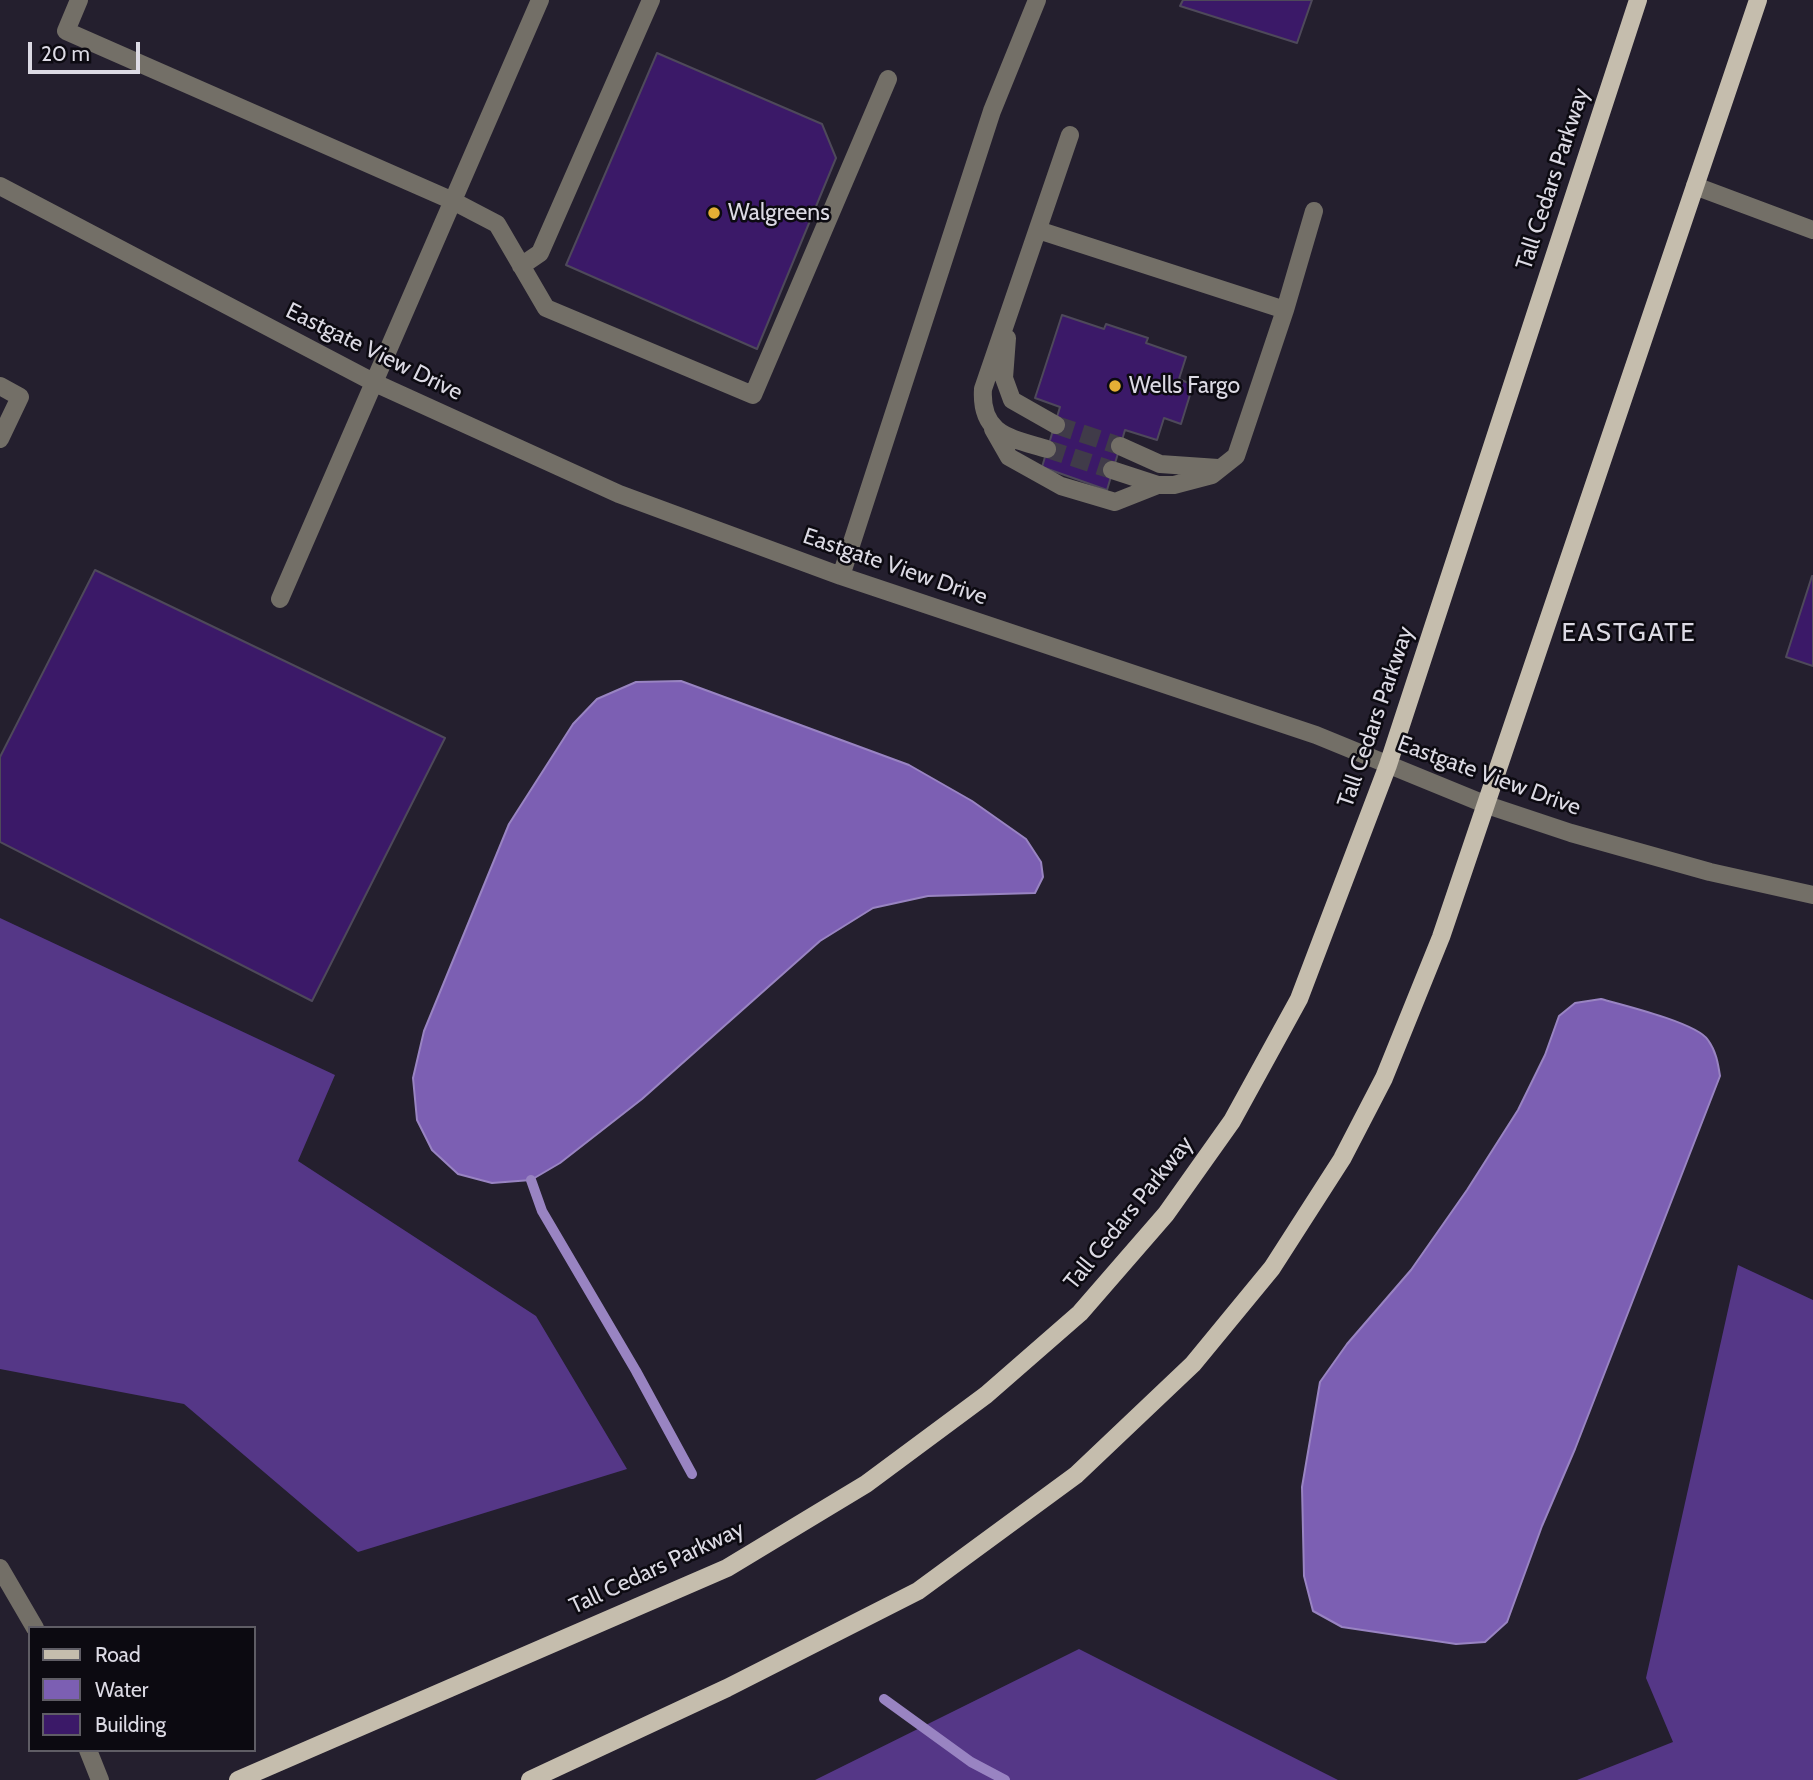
<!DOCTYPE html>
<html>
<head>
<meta charset="utf-8">
<style>
	body { margin:0 }
	#map { position:relative; width:1813px; height:1780px; overflow:hidden; background:#241f2e; font-family:Cabin,sans-serif }
	canvas { display:block }
	.legend { position:absolute; left:28px; top:1626px; width:228px; height:126px; box-sizing:border-box; background:#0c0a11; border:2px solid #5f5d65; margin:0; padding:9px 12px; list-style:none; font-size:21px; color:#dcdae4 }
	.legend li { display:flex; align-items:center; gap:14px; height:35px }
	.legend b { width:35px; border:2px solid #5f5d65 }
	.scale { position:absolute; left:28px; top:42px; width:112px; height:32px; box-sizing:border-box; border:4px solid #dcdae4; border-top:0; padding-left:9px; font-size:21px; line-height:24px; white-space:nowrap; color:#dcdae4; -webkit-text-stroke:5px #0c0a11; paint-order:stroke }
</style>
</head>
<body>
<div id="map">
<canvas width="1813" height="1780"></canvas>
<ul class="legend">
<li><b style="height:9px;background:#c5bdad"></b>Road</li>
<li><b style="height:19px;background:#7c5fb3"></b>Water</li>
<li><b style="height:19px;background:#3b1968"></b>Building</li>
</ul>
<div class="scale">20 m</div>
</div>
<script>
const g = document.querySelector('canvas').getContext('2d');
g.lineJoin = 'round';
function paint(path, color) { g.fillStyle = color; g.fill(path, 'evenodd'); }
function strokePath(path, color, width, dash) { g.strokeStyle = color; g.lineWidth = width; g.lineCap = dash ? 'butt' : 'round'; g.setLineDash(dash || []); g.stroke(path); }
function label(font, color, halo, rows, align = 'center') {
  g.font = font + ' Cabin,sans-serif'; g.lineWidth = 5; g.setLineDash([]); g.textBaseline = 'middle'; g.strokeStyle = halo; g.fillStyle = color; for (const [text, x, y, turn = 0] of rows) {
    g.save(); g.translate(x, y); g.rotate((+turn || 0) * Math.PI / 180); g.textAlign = isNaN(turn) ? turn : align; if (halo) g.strokeText(text, 0, 0); g.fillText(text, 0, 0); g.restore();
  }
}
paint(new Path2D(`
	M0,918L335,1075L298,1161L536,1316L627,1469L358,1552L184,1404L0,1369Z
	M1738,1265L1813,1300V1780H1577L1673,1742L1646,1678Z
	M1079,1649L1338,1780H815Z`), '#553787');
const water = new Path2D(`
	M681,681L909,765L972,801L1026,839L1041,862L1043,877L1035,893L928,896L873,908L820,941L642,1099L560,1163L531,1180L492,1183L458,1174L432,1150L417,1120L413,1078L424,1031L509,824L573,724L597,699L636,682Z
	M1601,999C1623,1005 1697,1023 1708,1040C1716,1051 1718,1063 1720,1076L1575,1449L1542,1526L1507,1622L1485,1642L1456,1644L1342,1627L1313,1611L1304,1576L1302,1487L1320,1382L1347,1344L1411,1270L1467,1190L1518,1110L1545,1055L1559,1016L1575,1003Z`);
paint(water, '#7c5fb3');
strokePath(water, '#9984c2', 2);
strokePath(new Path2D(`
	M531,1180L542,1211L636,1371L692,1474
	M884,1699L971,1762L1005,1780`), '#9984c2', 10);
const building = new Path2D(`
	M1183,0H1312L1297,43L1180,6Z
	M657,53L822,124L836,158L757,349L566,265Z
	M1062,315L1104,329L1106,324L1148,338L1146,343L1186,357L1179,379L1193,385L1181,424L1164,418L1157,440L1125,430L1107,490L1042,467L1060,407L1035,398Z
	M95,570L445,738L312,1001L0,842V757Z
	M1812,576H1813V666L1786,657Z`);
paint(building, '#3b1968');
strokePath(building, '#4e495a', 2);
strokePath(new Path2D(`
	M1056,425L1120,446
	M1047,449L1112,470`), '#403b49', 18, [18, 9]);
strokePath(new Path2D(`
	M79,0L66,31L453,201L497,224L546,308L753,395L888,79
	M0,186L375,383L619,494L841,576L1316,735L1487,805L1571,833L1710,872L1813,895
	M1695,186L1813,230
	M1038,230L1285,310L1236,456L1212,475L1174,485H1158L1112,470
	M521,266L540,253L651,0
	M1285,310L1314,211
	M1007,338L1004,378L1012,400L1056,425
	M0,386L20,397L0,439
	M993,429L1009,457L1061,486L1115,502L1158,485
	M1120,446L1160,464L1218,468
	M1047,449C1011,438 980,435 983,389L1070,135
	M841,576L992,111L1037,0
	M280,599L540,0
	M0,1568L35,1628
	M88,1750L100,1780`), '#736f67', 18);
strokePath(new Path2D(`
	M238,1780L727,1568L866,1484L986,1395L1080,1313L1166,1214L1232,1121L1299,999L1388,765L1638,0
	M530,1780L727,1688L918,1591L1076,1475L1193,1364L1272,1268L1342,1159L1384,1078L1441,937L1758,0`), '#c5bdad', 18);
for (const [x, y, r, color] of [
	[714,213,7,"#e4ae35"],
	[1115,386,7,"#e4ae35"]
]) { const dot = new Path2D(); dot.arc(x, y, r, 0, 2 * Math.PI); g.fillStyle = color; g.fill(dot); strokePath(dot, '#0c0a11', 2.5); }
label('23px', '#dcdae4', '#0c0a11', [
	["Tall Cedars Parkway",1553,179,-72],
	["Eastgate View Drive",374,352,26],
	["Eastgate View Drive",895,567,19],
	["Tall Cedars Parkway",1376,717,-71],
	["Eastgate View Drive",1489,776,20],
	["Tall Cedars Parkway",1129,1213,-51],
	["Tall Cedars Parkway",657,1568,-25]
]);
label('23px', '#dcdae4', '#0c0a11', [
	["Walgreens",728,213],
	["Wells Fargo",1129,386]
], 'left');
g.letterSpacing = '2px';
label('26px', '#dcdae4', '#0c0a11', [
	["EASTGATE",1629,633]
]);
g.letterSpacing = '0px';
</script>
</body>
</html>
